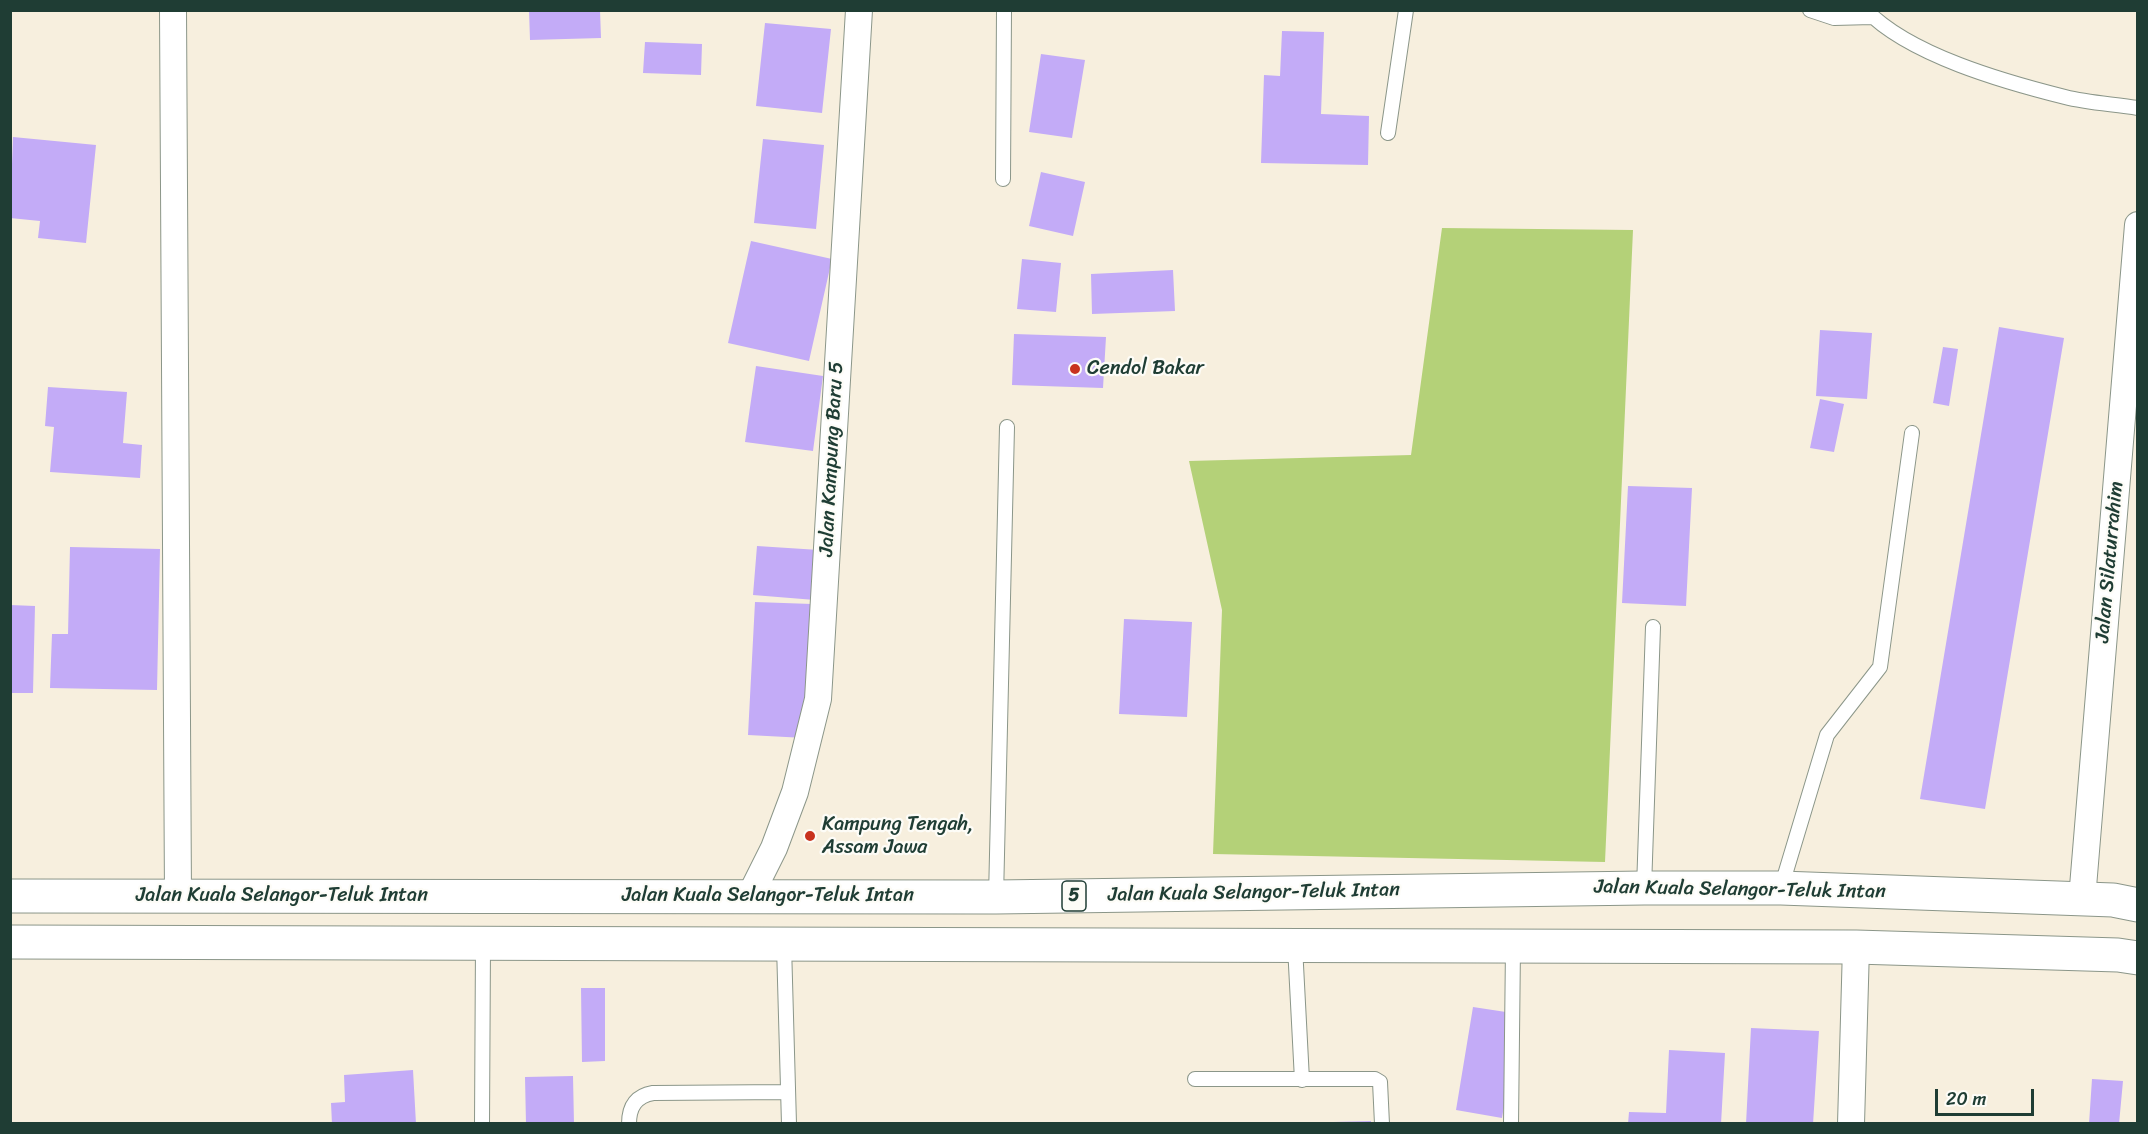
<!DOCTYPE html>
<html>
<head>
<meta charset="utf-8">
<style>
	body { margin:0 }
	#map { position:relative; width:2148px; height:1134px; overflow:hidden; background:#f7efde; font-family:Sriracha,sans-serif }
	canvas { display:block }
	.frame { position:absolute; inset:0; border:12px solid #1f3d34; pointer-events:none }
	.scale { position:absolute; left:1935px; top:1089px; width:99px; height:27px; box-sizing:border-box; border:3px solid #1f3d34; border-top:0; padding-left:8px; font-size:18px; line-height:21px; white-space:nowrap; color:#1f3d34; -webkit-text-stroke:4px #fdfcf7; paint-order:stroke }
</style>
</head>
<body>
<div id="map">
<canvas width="2148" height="1134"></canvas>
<div class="frame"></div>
<div class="scale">20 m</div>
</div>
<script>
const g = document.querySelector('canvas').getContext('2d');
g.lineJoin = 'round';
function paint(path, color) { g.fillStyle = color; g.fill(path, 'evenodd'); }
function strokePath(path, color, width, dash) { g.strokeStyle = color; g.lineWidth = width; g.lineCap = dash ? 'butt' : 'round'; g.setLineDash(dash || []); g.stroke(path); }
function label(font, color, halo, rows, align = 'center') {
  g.font = font + ' Sriracha,sans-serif'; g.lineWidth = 4.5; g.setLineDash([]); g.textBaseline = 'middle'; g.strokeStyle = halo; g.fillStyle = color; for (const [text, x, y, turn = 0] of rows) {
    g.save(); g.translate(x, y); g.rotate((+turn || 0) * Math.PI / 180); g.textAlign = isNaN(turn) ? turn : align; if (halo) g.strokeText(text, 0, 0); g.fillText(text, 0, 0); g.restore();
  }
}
paint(new Path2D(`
	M1442,228L1633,230L1605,862L1213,854L1222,610L1189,461L1411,455Z`), '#b4d178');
paint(new Path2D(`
	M529,10H600L601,38L530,40Z
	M765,23L831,29L822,113L756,106Z
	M1282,31L1324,32L1321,114L1369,116L1368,165L1261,163L1264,75L1280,76Z
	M645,42L702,44L701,75L643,73Z
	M1041,54L1085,60L1072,138L1029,132Z
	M13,137L96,145L86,243L38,238L40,221L10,218Z
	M763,139L824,145L816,229L754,223Z
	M1041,172L1085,182L1073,236L1029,226Z
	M751,241L832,259L809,361L728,343Z
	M1022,259L1061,263L1056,312L1017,309Z
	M1173,270L1175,311L1092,314L1091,274Z
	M1999,327L2064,338L1985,809L1920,799Z
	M1820,330L1872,333L1867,399L1816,396Z
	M1014,334L1106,337L1103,388L1012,385Z
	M1943,347L1958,349L1949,406L1933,403Z
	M756,366L823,376L813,451L745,442Z
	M48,387L127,392L123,443L142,445L140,478L50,472L54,427L45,426Z
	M1820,399L1844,404L1834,452L1810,448Z
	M1628,486L1692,488L1686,606L1622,603Z
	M757,546L819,550L815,600L753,595Z
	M70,547L160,549L157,690L50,688L52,634H68Z
	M755,602L812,604L805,738L748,735Z
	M10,605L35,606L33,693H10Z
	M1124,619L1192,622L1187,717L1119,714Z
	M581,988H605V1061L582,1062Z
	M1473,1007L1519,1014L1502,1118L1456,1110Z
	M1751,1028L1819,1031L1813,1124H1746Z
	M1669,1050L1725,1053L1721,1124H1628L1629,1112L1666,1113Z
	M413,1070L416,1124H332L331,1103L345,1102L344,1075Z
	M573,1076L574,1124H526L525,1077Z
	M2092,1079L2123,1081L2119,1124H2089Z
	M1371,1121V1124H1333V1122Z`), '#c3abf7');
const service = new Path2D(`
	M1810,10L1834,18L1872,17
	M1866,10C1909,55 2005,82 2065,97C2088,103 2114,104 2138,108
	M1388,133L1406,10
	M1003,179L1004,10
	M1644,888L1653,627
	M1781,888L1827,735L1880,667L1912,433
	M996,897L1007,427
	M784,945L789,1124
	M1295,946L1302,1080
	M1195,1079H1375L1380,1082L1382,1124
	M482,1124L483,944
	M629,1124C629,1107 636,1096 653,1093L788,1092
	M1511,1124L1513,947`);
const minor = new Path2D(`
	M173,10L178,896
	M750,896L774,848L795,792L818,699L859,10
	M2082,899L2138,225
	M1851,1124L1856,947`);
const trunk = new Path2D(`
	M10,896L996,897L1644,888H1781L2113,900L2138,905
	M10,942L1856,947L2118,955L2138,958`);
strokePath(service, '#8b9689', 16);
strokePath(minor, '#8b9689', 28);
strokePath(trunk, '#8b9689', 35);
strokePath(service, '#fff', 14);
strokePath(minor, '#fff', 26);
strokePath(trunk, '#fff', 33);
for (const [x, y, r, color] of [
	[1075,369,6,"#c8321e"],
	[810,836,6,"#c8321e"]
]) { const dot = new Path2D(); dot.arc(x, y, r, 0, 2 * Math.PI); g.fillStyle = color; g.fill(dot); strokePath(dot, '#fdfcf7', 2); }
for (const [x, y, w] of [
	[1074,896,24]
]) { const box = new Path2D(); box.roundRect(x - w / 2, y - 15, w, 30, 4.5); g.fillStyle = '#fdfcf7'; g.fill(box); strokePath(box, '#1f3d34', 1.5); }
label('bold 18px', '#1f3d34', null, [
	["5",1074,896]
]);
label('20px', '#1f3d34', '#fdfcf7', [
	["Cendol Bakar",1087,369],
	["Kampung Tengah,",822,825],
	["Assam Jawa",822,848]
], 'left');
label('20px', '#1f3d34', '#fdfcf7', [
	["Jalan Kampung Baru 5",832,459,-87],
	["Jalan Silaturrahim",2110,562,-85],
	["Jalan Kuala Selangor-Teluk Intan",1740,890,1],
	["Jalan Kuala Selangor-Teluk Intan",1254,893,-1],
	["Jalan Kuala Selangor-Teluk Intan",282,896],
	["Jalan Kuala Selangor-Teluk Intan",768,896]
]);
</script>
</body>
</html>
